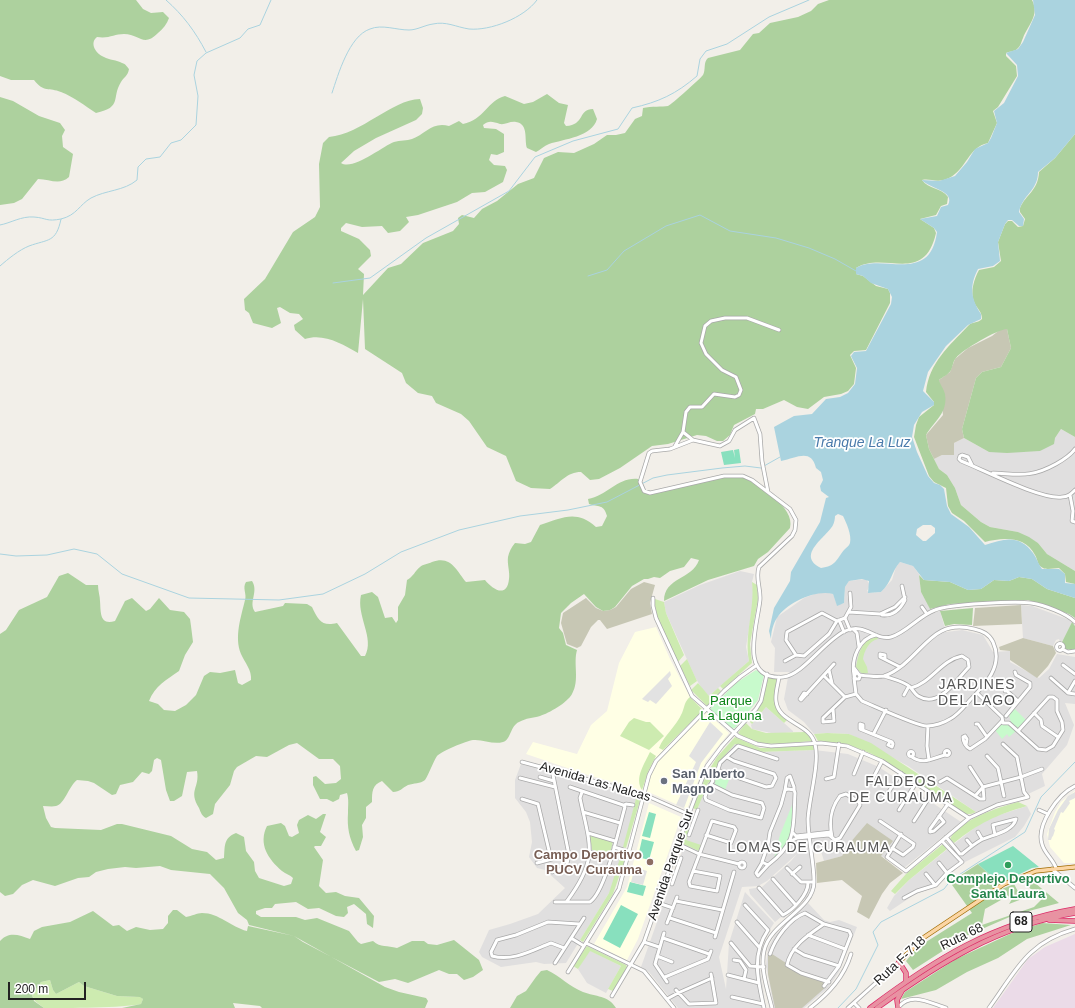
<!DOCTYPE html>
<html>
<head>
<meta charset="utf-8">
<style>
	body { margin:0 }
	#map { position:relative; width:1075px; height:1008px; overflow:hidden; background:#f2efe9; font-family:Arial,sans-serif }
	canvas { display:block }
	.scale { position:absolute; left:8px; top:982px; width:78px; height:18px; box-sizing:border-box; border:2px solid #222; border-top:0; padding-left:5px; font-size:12px; line-height:14px; white-space:nowrap; color:#222; -webkit-text-stroke:3px #fff; paint-order:stroke }
</style>
</head>
<body>
<div id="map">
<canvas width="1075" height="1008"></canvas>
<div class="scale">200 m</div>
</div>
<script>
const g = document.querySelector('canvas').getContext('2d');
g.lineJoin = 'round';
function paint(path, color) { g.fillStyle = color; g.fill(path, 'evenodd'); }
function strokePath(path, color, width, dash) { g.strokeStyle = color; g.lineWidth = width; g.lineCap = dash ? 'butt' : 'round'; g.setLineDash(dash || []); g.stroke(path); }
function label(font, color, halo, rows, align = 'center') {
  g.font = font + ' Arial,sans-serif'; g.lineWidth = 3.5; g.setLineDash([]); g.textBaseline = 'middle'; g.strokeStyle = halo; g.fillStyle = color; for (const [text, x, y, turn = 0] of rows) {
    g.save(); g.translate(x, y); g.rotate((+turn || 0) * Math.PI / 180); g.textAlign = isNaN(turn) ? turn : align; if (halo) g.strokeText(text, 0, 0); g.fillText(text, 0, 0); g.restore();
  }
}
paint(new Path2D(`
	M1061,429L1075,437V571L1047,554L1038,543L1018,532L990,527L981,522L961,505L955,488L947,475L939,469L934,459L942,455H954V443L964,438L989,452L1040,451L1055,438Z
	M900,562L913,566L919,574L921,592L933,613L940,611L946,632L962,630L983,635L993,652L1010,651V662L1039,678L1049,669L1057,654L1075,657V704L1065,703L1074,725L1067,745L1042,774L1045,786L1026,795L976,812L908,766L849,734L827,733L814,734L804,722L788,710L784,699L789,672H774L775,648L771,642L777,617L804,598L822,591L833,594L837,605L844,603L845,587L849,581L866,579L870,585L867,591L871,593L881,592L892,580L896,567Z
	M740,571L754,574L752,582L754,597L746,647L749,661L709,696L702,689L695,677L666,613L664,602L700,585Z
	M1021,605L1032,606L1070,620L1072,622L1063,640L1060,642L1059,639L1056,640L1053,646L1023,638Z
	M766,707L793,731V732L776,734L752,729L751,725Z
	M735,744L759,752L814,750L848,754L879,767L961,822L904,868L881,856L849,844L842,856L824,861L820,848L810,849L812,886L806,898L784,918L781,917L775,922L750,894L749,889L762,887L791,861L797,854L767,881L758,886L742,887L719,957L726,989L729,943L745,892L774,923L764,939L759,962L766,1008H678L649,972L641,967L688,835L690,836L699,809L698,808L703,794L708,783L711,782L714,772L717,770L718,763Z
	M521,764L637,796L615,881L609,893L566,963L544,964L536,962L501,967L482,957L479,952L489,930L510,924L538,914L565,888L545,870L537,868L529,857L532,842L530,822L526,812L515,798V780Z
	M1027,806L1031,814L1024,826L1015,837L963,863L937,886L914,895L890,911L887,908L894,896L909,880L979,824L990,818Z
	M808,903L824,920L830,922L839,920L857,927L839,972L828,988L804,1008H774L766,965L768,948L775,935Z
	M589,950L621,966L606,993L587,983L578,969Z`), '#e0dfdf');
paint(new Path2D(`
	M1075,934V1008H993L1028,959L1045,947Z`), '#ebdbe8');
paint(new Path2D(`
	M656,627L670,659L690,697L729,733L706,761L687,809L653,794L588,775L526,754L533,742L577,754L591,725L607,711L619,663L635,632Z
	M1075,791V863H1064L1050,847L1047,834L1055,812L1061,802Z
	M649,803L681,817L638,939L627,960L594,944L627,887Z`), '#ffffe5');
paint(new Path2D(`
	M1001,329H1007L1011,348L1001,367L982,372L976,378L962,429L964,438L954,443V455H942L934,459L939,469L929,449L926,435L943,415L939,380L950,372L955,359L968,348L992,336Z
	M644,582L655,585L650,603L652,614L607,629L600,620H598L591,627L581,646L577,648L567,644L561,623L563,613L586,598L596,608L603,611L610,610L616,607L631,589Z
	M1021,605L1022,624L973,626L975,608Z
	M1023,638L1053,646L1056,653L1048,666L1037,678L1010,660V651L1000,650L999,647Z
	M867,823L893,841L881,856L903,873L890,883L882,894L869,919L857,912L862,896L842,880L817,883L816,863L842,856L849,844Z
	M768,954H772L786,963L788,966L804,976L823,982L826,987L802,1008H775L768,974Z`), '#c7c7b4');
paint(new Path2D(`
	M752,582L757,585L758,599L750,644L752,663L723,689L720,686L749,661C744,633 755,610 752,582Z
	M655,599L664,602L666,613L684,655L678,662C670,649 653,614 655,599Z
	M877,636L878,639C869,641 864,651 863,659L867,667L868,673L862,674L856,667C859,653 861,640 877,636Z
	M687,659L697,681L690,686L680,666Z
	M768,676L777,679C774,700 773,703 788,719L784,723L766,707L752,724L748,720L763,700Z
	M698,683L709,696L718,688L721,691L707,706L691,690Z
	M690,697L703,710L663,750L659,748C664,735 676,727 682,713C685,706 684,702 690,697Z
	M634,718L646,722H650L664,736L649,750L620,736L629,722Z
	M746,723L752,729L766,733L806,732L813,741C788,742 759,750 738,733Z
	M827,733L849,734L871,743L976,812L971,814H966L872,754L847,744L818,741L814,734Z
	M735,737L760,748H772L813,745L814,750L759,752L735,744L718,763L716,772L709,770L717,757Z
	M650,752L656,756L648,772L642,790C634,778 645,763 650,752Z
	M707,777L711,778V781L708,783L697,810L693,808L705,778Z
	M637,795L641,797L626,848L623,847Z
	M1018,802L1027,806C996,815 979,823 954,843L950,839C959,820 999,807 1018,802Z
	M687,826L690,828L686,840L701,845L699,851L681,843Z
	M592,835L613,841L610,854L592,850L590,836Z
	M943,844L947,849L909,880L895,894L891,891L906,874Z
	M621,855L626,857L613,894L583,942L580,940L609,893Z
	M587,946L626,965L627,967L613,991L608,989L621,966L590,951L578,969L573,966Z
	M50,980L53,990L56,994L79,982L84,986L117,996L141,997L143,999L141,1004C124,1008 66,1008 44,1008L35,1001L32,995L41,982Z`), '#cdebb0');
paint(new Path2D(`
	M0,0H136L143,9L151,13L163,12L169,18C167,24 163,29 158,33C143,48 140,34 124,34C114,34 109,39 97,37C89,43 96,54 104,57C109,60 117,60 122,63C126,64 127,67 129,69C128,76 124,77 121,82C111,98 123,107 96,113C85,106 74,97 61,92C49,87 44,93 34,80H11L0,76Z
	M829,0H1032C1040,15 1028,25 1023,38C1021,42 1021,46 1017,49C1014,52 1009,51 1006,53V56L1016,66L1017,76L998,107L993,111L997,123L988,143C968,147 967,169 949,178C937,184 931,178 922,180C928,189 942,188 948,197L947,204L941,206L936,215L920,219L934,228L936,233C924,286 884,250 856,268V274L863,276L876,286L888,289L890,293V303L866,350L854,351L850,355L856,368L854,384L848,391L841,394L824,397L808,409L797,407L784,400L763,409H756L755,414L734,425L730,435L723,441H717L706,436L697,435L668,444L652,446L620,468L599,479L590,480L581,472C567,472 561,482 550,489L531,488L516,481L506,456L487,447L469,421L461,414L436,403L432,396L418,393L406,383L402,373L365,349L363,299L358,353C342,344 324,333 305,339L295,330L294,325L303,319L299,314L290,313L280,307L277,308L281,323L272,328L253,323L249,313L245,310L244,299L265,279L293,232L315,217L320,207L319,164L323,143L329,137C362,134 391,100 420,99L423,108L422,114L416,120L376,138L354,151L341,163C353,171 383,146 394,142C400,140 407,141 412,139C425,134 433,121 449,126L459,121L463,124C484,120 488,100 505,96L524,104L533,102L547,94L559,103L568,105L564,123L566,126C585,125 578,109 593,109L597,119C592,137 564,139 549,144C544,146 540,150 536,152L527,148C524,140 529,124 516,122C510,121 505,125 500,124C493,122 489,120 483,125L484,128L496,129L504,134V152L497,155L491,154L489,160L494,165L505,166L507,170L503,182L485,192L472,193L457,202L418,215L406,217L409,222L400,231L388,233L382,226L362,227L346,223L341,228V231L359,239L370,250L371,256L358,269L364,274L363,295L388,268L401,264L423,243L453,231L459,224L458,218L462,215L474,218L482,209L497,201L518,184L534,178L544,158L558,152L574,153L594,144L607,135H616L625,133L635,119L642,116L643,108C651,106 663,107 668,106C671,105 701,78 703,75C706,70 703,62 708,58L740,50L753,34L759,33L770,23L798,17L811,11L818,4Z
	M0,97L13,101L39,116L60,123L65,130L62,136L63,147L73,154L69,177C59,186 50,179 38,179L22,199L14,203L0,205Z
	M1075,134V437L1061,429L1055,438L1054,444L1040,451L1007,453L989,452L964,438L962,429L976,378L982,372L1001,367L1011,348L1007,329C998,329 962,350 956,358C953,361 953,366 951,370C949,374 943,377 939,380C940,385 944,389 945,394C948,413 935,420 926,435L929,449L939,469L947,475L955,488L961,505L981,522L990,527L1018,532L1029,537L1038,543L1047,554L1075,571V584L1066,582L1065,574L1059,568C1054,568 1047,570 1043,568C1037,565 1038,560 1035,555C1025,535 1001,538 985,542L964,521L952,513L948,506L946,488L934,482L929,476L914,437L916,425L919,417L934,405V402L926,392C929,363 949,346 968,326C972,321 977,324 982,319C982,311 977,309 974,302C970,292 974,279 979,270L994,267L1001,261L998,242L1005,224L1008,221H1012L1018,227L1023,226L1025,219L1020,212V208C1026,194 1038,191 1039,172L1055,158Z
	M740,476C756,483 796,507 790,528L768,552L758,559L754,566L708,580L664,601C664,577 692,580 699,560L691,558L684,567L670,571L660,578L654,577L648,579H644L632,586L615,607L610,610L603,611L596,607L584,594L571,603L561,613L559,628L563,633L566,645L577,650C573,664 580,680 572,694C567,703 549,713 540,716C533,718 526,718 519,722C510,726 511,740 503,742C493,745 483,739 473,740C466,741 442,751 437,756C433,762 429,774 425,780C420,784 414,783 408,785C402,788 400,792 393,792L382,781C372,785 372,792 372,802L366,807V818L362,825L363,837L359,850L356,851C349,838 347,827 348,813C348,805 349,800 347,793L340,795L339,799L333,802L327,799H320L313,785V777L316,776L325,784L336,783L341,779L340,766L333,759H319L297,743L289,745L267,757L256,756L237,767L234,771L230,785L215,804L213,814L206,818C202,816 201,813 199,808C188,790 200,788 197,771L187,772L182,796L174,801H170L166,790L161,760L157,758L154,760L152,771L149,774L142,772L133,782L120,785L116,794L112,795L94,783L88,781L77,780C69,786 64,805 56,806C52,807 47,806 43,806L46,818L51,827L55,828L101,830L117,824H122L171,836L192,849L207,852L216,860L224,858C225,847 223,838 236,833L244,837L246,851L254,862L255,871L259,878L284,886L291,884L293,878C290,875 286,874 282,871C268,859 258,844 267,826L281,823L285,826L289,836L292,837L299,833L297,825L299,820L308,815L316,819L323,814H326L320,832L326,837L321,846H315L314,847L323,860L319,886L326,893L336,892L345,896L359,898L374,916L373,928L367,924L366,914L354,904L347,907L348,913L344,917L336,916L319,908L308,909L296,902L275,904L272,908H265L256,911V914L261,917H296L305,920L317,918L349,931L358,942L361,944L373,941C381,948 387,945 397,948L412,941H424L428,944L437,945L454,940L479,960L483,970L473,977L464,980L457,974H449L439,970L408,983L395,979L379,982L303,942L294,936L249,925L247,920L238,913L224,888L210,874L171,870L160,866L136,868L125,867L108,869L96,872L89,877L78,878L55,886L33,880L22,885L13,894L5,896L0,892V634L6,630L19,610L47,597L59,576L68,573L86,585H98C98,591 100,596 100,601C101,611 99,626 115,621L125,601L132,598L146,611L150,609L159,598L170,610L184,612L190,619L191,626L193,642L185,655L179,671C166,680 155,686 149,701L158,704L164,710L175,711L186,705L196,695L204,676L210,672L220,673L235,670L238,683L242,685L251,680C252,670 245,663 241,654C234,637 241,617 245,600C247,594 242,588 246,582L252,581C259,592 248,602 255,612L283,606L285,603L307,604L312,607C318,620 322,627 337,623L361,656H365C375,638 356,616 361,595L372,592L378,597L385,618L392,617L396,623L398,620V607L405,595L407,580C413,577 415,571 420,567C423,564 428,564 432,562C451,555 456,570 466,582L485,580C492,589 507,599 509,579C510,572 507,564 508,557C509,552 511,548 515,543L525,544L531,542L540,525C562,518 576,509 596,527L602,526L607,516C604,504 598,507 589,504L588,499C607,496 618,477 638,479L643,488L648,492L723,477Z
	M919,575L924,580L950,582L968,590L981,589L994,580L1009,581L1019,577L1032,579L1047,589L1075,598V618L1069,614L1028,600L950,604L930,609L921,592Z
	M973,608L972,625L954,624L945,626L940,611Z
	M1072,622L1075,626V649L1071,650L1065,649L1062,642Z
	M978,864L1000,884L1002,889L1014,884L1022,899L1009,904L1012,899L1008,896L985,909L982,925L1034,907L1042,899L1023,882L1029,878L1059,903L1014,915L966,936L913,970L906,961L918,947L972,913L950,882Z
	M173,910H177L186,917C192,916 197,913 202,913C219,913 231,927 247,931L248,926L294,936L385,987L399,992L426,998L428,1001L425,1008H262L260,1006L233,1003L235,1008H122L141,1004L143,999L140,997L117,996L84,986L79,982L56,994L53,990L50,980L41,982L32,995L34,1001L44,1008H0V941C9,931 19,935 30,939L34,931L42,927L70,922L93,911L113,926L119,925L127,931L136,927L150,930L163,929L168,923V916Z
	M1042,923L1071,925L1027,939L998,958L967,972L936,990L901,999L905,992L956,959L1010,934Z
	M547,970C560,976 570,987 583,992C596,997 608,995 616,1008H510L517,996L526,991L536,977L541,971Z`), '#add19e');
paint(new Path2D(`
	M756,670L764,675L758,700L735,728L731,729L710,709L736,683Z
	M1014,708L1026,720L1018,728L1011,723L1009,714Z
	M1001,723L1004,725H1008L1016,731L1009,737L1007,734L1002,739L995,730Z
	M721,773L730,777L725,790L715,785L714,777Z
	M792,805C792,834 795,836 774,858L780,835Z`), '#c8facc');
paint(new Path2D(`
	M739,449L741,463L724,465L721,452L733,450L735,458L734,450Z
	M649,812L656,814L650,838L642,836Z
	M642,839L654,842L649,860L638,857Z
	M1013,846L1039,867L1032,868L1000,884L978,864Z
	M630,882L646,886L643,896L627,892Z
	M621,905L638,914L620,948L603,939Z`), '#88e0be');
paint(new Path2D(`
	M670,671L671,675L668,679L672,686L656,704L650,700L648,702L642,699Z
	M710,722L723,734L701,763L684,808L676,805L696,762L689,756Z
	M1075,792V798L1069,801L1070,803L1063,813L1061,812L1054,829L1055,830L1053,836L1052,837L1051,840H1048L1049,829L1058,810L1068,796Z
	M635,867L647,871L643,885L631,882Z`), '#e2e2e2');
paint(new Path2D(`
	M1033,0H1075V134L1055,158L1038,172C1038,189 1025,194 1020,208L1019,212L1024,219L1023,226H1019L1012,220H1008L1005,224L998,242L1000,261L993,266L978,269C969,286 971,299 981,314V319L968,325L946,346L928,372L923,391L934,402V405L922,412L914,425L912,437L917,452L928,476L934,483L940,485L944,489L947,506L951,514L969,527L985,545C1004,539 1019,534 1033,553C1037,558 1038,564 1042,569H1059L1065,574V583L1075,584V598L1047,589L1032,579L1019,577L1009,581L994,580L981,589L968,590L950,582L924,580L913,566L900,562C891,572 892,582 881,592L868,593L869,581L862,579L849,581L845,587L844,603L837,606L833,594C816,589 786,603 777,618C773,624 771,632 771,639L769,631L774,608L790,581L791,572L820,522L826,498L829,497L821,491L820,486L823,480L821,472L816,468C811,448 797,458 781,461L774,427L794,416L812,414L826,399L840,397L848,393L855,384L857,368L851,356L854,352L866,351L891,304L892,297L888,289L871,283L863,276L856,274V268C881,252 930,286 937,232L934,228L920,219L937,216L941,207L948,205C956,191 928,188 922,180L939,181L955,176L967,162L975,149L988,143L991,138L997,123L994,111L1004,103L1018,76L1017,65L1006,53L1018,49L1023,42L1035,15ZM838,514L843,516C846,522 852,535 850,543C849,546 847,547 844,550C836,560 836,566 821,568C795,555 827,537 833,525C834,523 835,519 835,516ZM923,525H931L935,528V533L926,541H923L916,535L917,529Z`), '#aad3df');
strokePath(new Path2D(`
	M166,0C183,15 195,31 206,52
	M332,93C338,75 349,36 370,29C382,24 396,30 409,30C417,30 425,25 433,24C446,21 456,27 469,29C490,31 524,18 537,0
	M0,225C11,223 21,216 34,217C47,218 46,222 61,219
	M0,266C8,259 19,250 29,246C48,239 56,243 61,219C77,215 79,205 91,198C106,190 124,191 137,180L138,167L146,159L160,157L171,143L181,140L196,125L198,96L194,75L197,61L206,53L240,38L248,29L260,25L271,0
	M588,276L607,270L624,251L666,226L700,215L730,231L776,238L809,248L835,259L856,271
	M333,283L370,278L426,238L509,191L535,157L573,141L618,129L632,108C659,102 676,94 697,76L700,59L706,51L727,44L769,17L809,0
	M764,466L780,457
	M0,554L16,556L47,555L74,549L97,554L122,574L189,598L279,600L323,594L365,574L401,552L459,530L520,516L568,510L607,502L653,478L667,475L722,468L745,466L761,468
	M838,1008L856,989L878,945L873,932L881,922L944,889L951,880L1025,832L1041,797L1075,762`), '#aad3df', 1);
const minor = new Path2D(`
	M683,432L693,440L720,446L729,441L735,430L754,418L760,434L762,461L768,492
	M693,440L670,449L652,451L649,453L640,482L644,491L650,493L724,476H743L752,480L790,509L796,520L795,530L792,536L759,567C755,578 761,588 760,600C758,623 737,681 783,677C803,675 824,641 845,631C865,622 875,641 891,637C906,633 920,615 935,610C950,604 1015,601 1031,603C1044,605 1066,613 1075,622
	M675,446L683,432L686,412L690,407H702L714,394L735,397L739,395L741,390L736,377L722,370L706,354L701,343L705,326L711,321L725,318H747L779,330
	M972,465L968,457L962,455L960,456L959,459L961,461C984,470 1041,500 1062,497C1068,497 1071,494 1075,490
	M993,473C1019,474 1031,478 1056,464C1063,460 1070,456 1075,449
	M1070,495L1073,511L1072,521L1075,522
	M653,598V606L656,618L692,696L738,736L757,744L771,746L821,743L847,746L882,761L969,818
	M922,607L927,614
	M849,612L880,614L895,607L905,597
	M882,615C892,616 900,610 905,600L902,586
	M845,618L851,607L850,593
	M845,618L850,630
	M839,620L844,632
	M837,621L829,634L804,656L796,655L786,640L787,632L822,613L837,621L845,618
	M853,629L857,633L859,647
	M1056.5 647a3.5 3.5 0 1 1 7 0a3.5 3.5 0 1 1-7 0Z
	M1062,649L1068,652L1075,651
	M885,659V655L880,654V657L900,667
	M785,661L796,655
	M1063,665L1075,674
	M854,668L860,676L859,679H856L854,676L857,672
	M829,670L832,683
	M854,675C851,659 859,638 876,635
	M824,676L845,697
	M884,676C892,679 904,681 910,687C913,690 914,693 918,696C939,709 956,680 969,667L968,660L962,656C941,660 931,683 911,688
	M854,678L856,694L862,701C872,705 919,727 927,726C934,726 944,723 950,719C958,715 964,707 970,700C985,685 1004,666 993,642C989,634 983,631 974,629C937,620 928,644 903,665C898,669 891,674 884,676C878,677 867,676 860,675
	M1051,678L1068,693L1075,694
	M1005,691H1007L1018,701
	M977,693L1002,717L1003,723H1009L1038,749L1046,750L1053,746L1063,730L1062,722L1057,711V700L1053,697H1049L1018,731
	M1068,693L1075,681
	M807,694L804,693L800,699L801,700L834,664
	M904,695L909,686
	M833,709L834,721L823,722V718L845,697L856,694
	M1034,713L1041,720L1042,726L1058,737
	M1006,716L1030,687V683L1016,675L1015,672
	M976,724H978L987,737
	M928,726L927,746L929,760
	M863,729V725L860,724V729L892,742L893,744L892,747L888,745L890,742
	M874,733L886,710
	M965,736L963,737C963,742 966,747 970,749L985,739L1002,721
	M965,736L967,739L966,745
	M944.5 753a2.5 2.5 0 1 1 5 0a2.5 2.5 0 1 1-5 0Z
	M908.5 754a2.5 2.5 0 1 1 5 0a2.5 2.5 0 1 1-5 0Z
	M987,756L998,768L1004,796
	M912,757C923,765 933,758 945,755
	M522,762L645,795L688,814
	M706,770L713,774L717,773L720,763L738,746L777,759
	M719,771L766,787L772,786L776,778L774,774L734,761L727,757
	M704,774L711,777L713,781L708,788L705,797L706,800L729,810L761,818L764,808L762,803L732,795L712,785
	M854,774L863,752
	M540,777L554,781
	M520,778L555,787
	M826,779L834,777L839,744
	M871,782L882,761
	M940,782L947,778L980,799H984L983,787L970,767
	M788,789L794,790L795,793C793,828 798,842 768,865L762,862L768,845L770,832L781,805L785,790Z
	M785,790L787,778L790,776L794,787V790
	M975,796L983,787L1021,777L1042,769
	M522,799L538,804L551,859L569,855L552,770
	M884,799L901,773
	M624,805L626,804L633,805
	M899,810L916,783
	M1039,810L1048,814
	M583,812L620,823
	M939,816L944,822L934,831L930,832V829L948,804
	M880,821L914,844L913,847L903,855L892,848
	M914,821L932,793
	M978,832L982,839
	M588,833L615,841
	M793,833L796,836L831,832
	M901,834L887,857L906,871L969,818L997,805L1028,797L1024,792L1017,757L1003,744
	M689,835L698,810
	M946,837L960,854H962C968,849 974,844 981,840C991,835 1013,832 1016,819L993,825L995,835
	M967,840L972,846
	M791,841L797,838L829,835L835,840L840,838L860,805L859,802L846,794L840,796C830,809 829,822 832,837
	M678,844L699,854L739,864
	M614,847L630,852
	M613,851L629,856
	M590,852L611,857
	M739 865a3 3 0 1 1 6 0a3 3 0 1 1-6 0Z
	M537,863L552,859
	M762,863L756,873L758,876L768,865
	M939,863L947,873
	M787,868L801,882H814
	M1056,868C1053,859 1044,853 1042,844C1036,825 1058,794 1075,786
	M1052,869L1075,888
	M693,871L720,876L717,891L690,886L689,882L712,821L734,827L736,830L731,843L706,835
	M552,872L566,868L569,855
	M792,874L800,867
	M926,874L935,885
	M773,879L795,904
	M672,884L681,858
	M759,888L783,915C793,910 808,895 808,883
	M904,898L917,891L936,885L947,873L962,862L942,841
	M567,901C599,858 590,846 580,798L582,792
	M676,901L722,910
	M555,902H590C606,891 619,827 625,807L623,805L570,787
	M658,903L673,908
	M745,905L768,930C751,955 758,981 764,1008
	M670,918L716,933
	M737,922L759,947
	M667,923L677,897
	M824,924C808,935 791,946 787,965L801,973L829,982
	M664,933L655,964L667,982
	M808,935L845,949
	M715,937L734,872
	M571,938L584,946
	M663,938L709,954
	M644,942L659,947
	M586,943L644,971L674,1008
	M731,943L750,966L764,967
	M564,948L551,943C533,950 513,962 492,956L491,952L497,940L516,935L548,922L579,924
	M794,949L804,955L839,966
	M770,954C775,939 789,919 805,913L824,924L849,931L851,935L839,966L824,986
	M657,956L672,962
	M734,960L740,961L746,970L744,979
	M555,963L584,918
	M568,972L619,889L649,775L656,761L724,691L740,677L757,665
	M728,975L759,983
	M665,977L708,959L711,951
	M676,990L689,1004L716,1003L711,974
	M612,996L644,942L687,819L707,766L722,746L756,709L761,701L767,674
	M732,997L763,1004
	M667,999L678,993L712,978
	M854,1003L859,1008
	M772,1008C768,991 760,969 764,951C770,922 814,910 814,882C814,861 808,840 808,819C809,798 820,763 815,744C810,723 778,723 776,701C775,693 778,685 779,677
	M810,1008C829,993 844,977 851,954
	M848,1008L899,962
	M898,1008C910,991 930,1003 946,1008
	M989,1008C1016,971 1026,943 1075,929`);
const major = new Path2D(`
	M899,962L923,938L1004,884L1036,871L1075,867`);
const highway = new Path2D(`
	M1049,920L1075,921
	M899,962L906,973V981
	M898,1007L897,1000L902,991
	M870,1008C935,959 993,923 1075,909
	M877,1008C939,963 998,926 1075,913`);
strokePath(minor, '#a9a9a9', 4.5);
strokePath(major, '#a06b00', 5);
strokePath(highway, '#dc2a67', 5.5);
strokePath(minor, '#fff', 3);
strokePath(major, '#fcd6a4', 3.5);
strokePath(highway, '#e892a2', 4);
for (const [x, y, r, color] of [
	[664,781,4,"#6b7280"],
	[650,862,4,"#8d6e63"],
	[1008,865,4,"#2e9e5b"]
]) { const dot = new Path2D(); dot.arc(x, y, r, 0, 2 * Math.PI); g.fillStyle = color; g.fill(dot); strokePath(dot, '#fff', 1.5); }
for (const [x, y, w] of [
	[1021,922,22]
]) { const box = new Path2D(); box.roundRect(x - w / 2, y - 10, w, 20, 3); g.fillStyle = '#fff'; g.fill(box); strokePath(box, '#222', 1); }
label('bold 12px', '#222', null, [
	["68",1021,922]
]);
label('13px', '#0c8416', '#fff', [
	["Parque",731,701],
	["La Laguna",731,716]
]);
label('bold 13px', '#5b616d', '#fff', [
	["San Alberto",672,774],
	["Magno",672,789]
], 'left');
label('13px', '#222', '#fff', [
	["Avenida Las Nalcas",595,782,16],
	["Avenida Parque Sur",671,865,-71],
	["Ruta 68",962,937,-26],
	["Ruta F-718",900,961,-43]
]);
label('bold 13px', '#785e54', '#fff', [
	["Campo Deportivo",642,855],
	["PUCV Curauma",642,870]
], 'right');
label('bold 13px', '#27864d', '#fff', [
	["Complejo Deportivo",1008,879],
	["Santa Laura",1008,894]
]);
label('italic 14px', '#4a7aab', '#fff', [
	["Tranque La Luz",862,443]
]);
g.letterSpacing = '1px';
label('14px', '#555', '#fff', [
	["JARDINES",977,685],
	["DEL LAGO",977,701],
	["FALDEOS",901,782],
	["DE CURAUMA",901,798],
	["LOMAS DE CURAUMA",809,848]
]);
g.letterSpacing = '0px';
</script>
</body>
</html>
